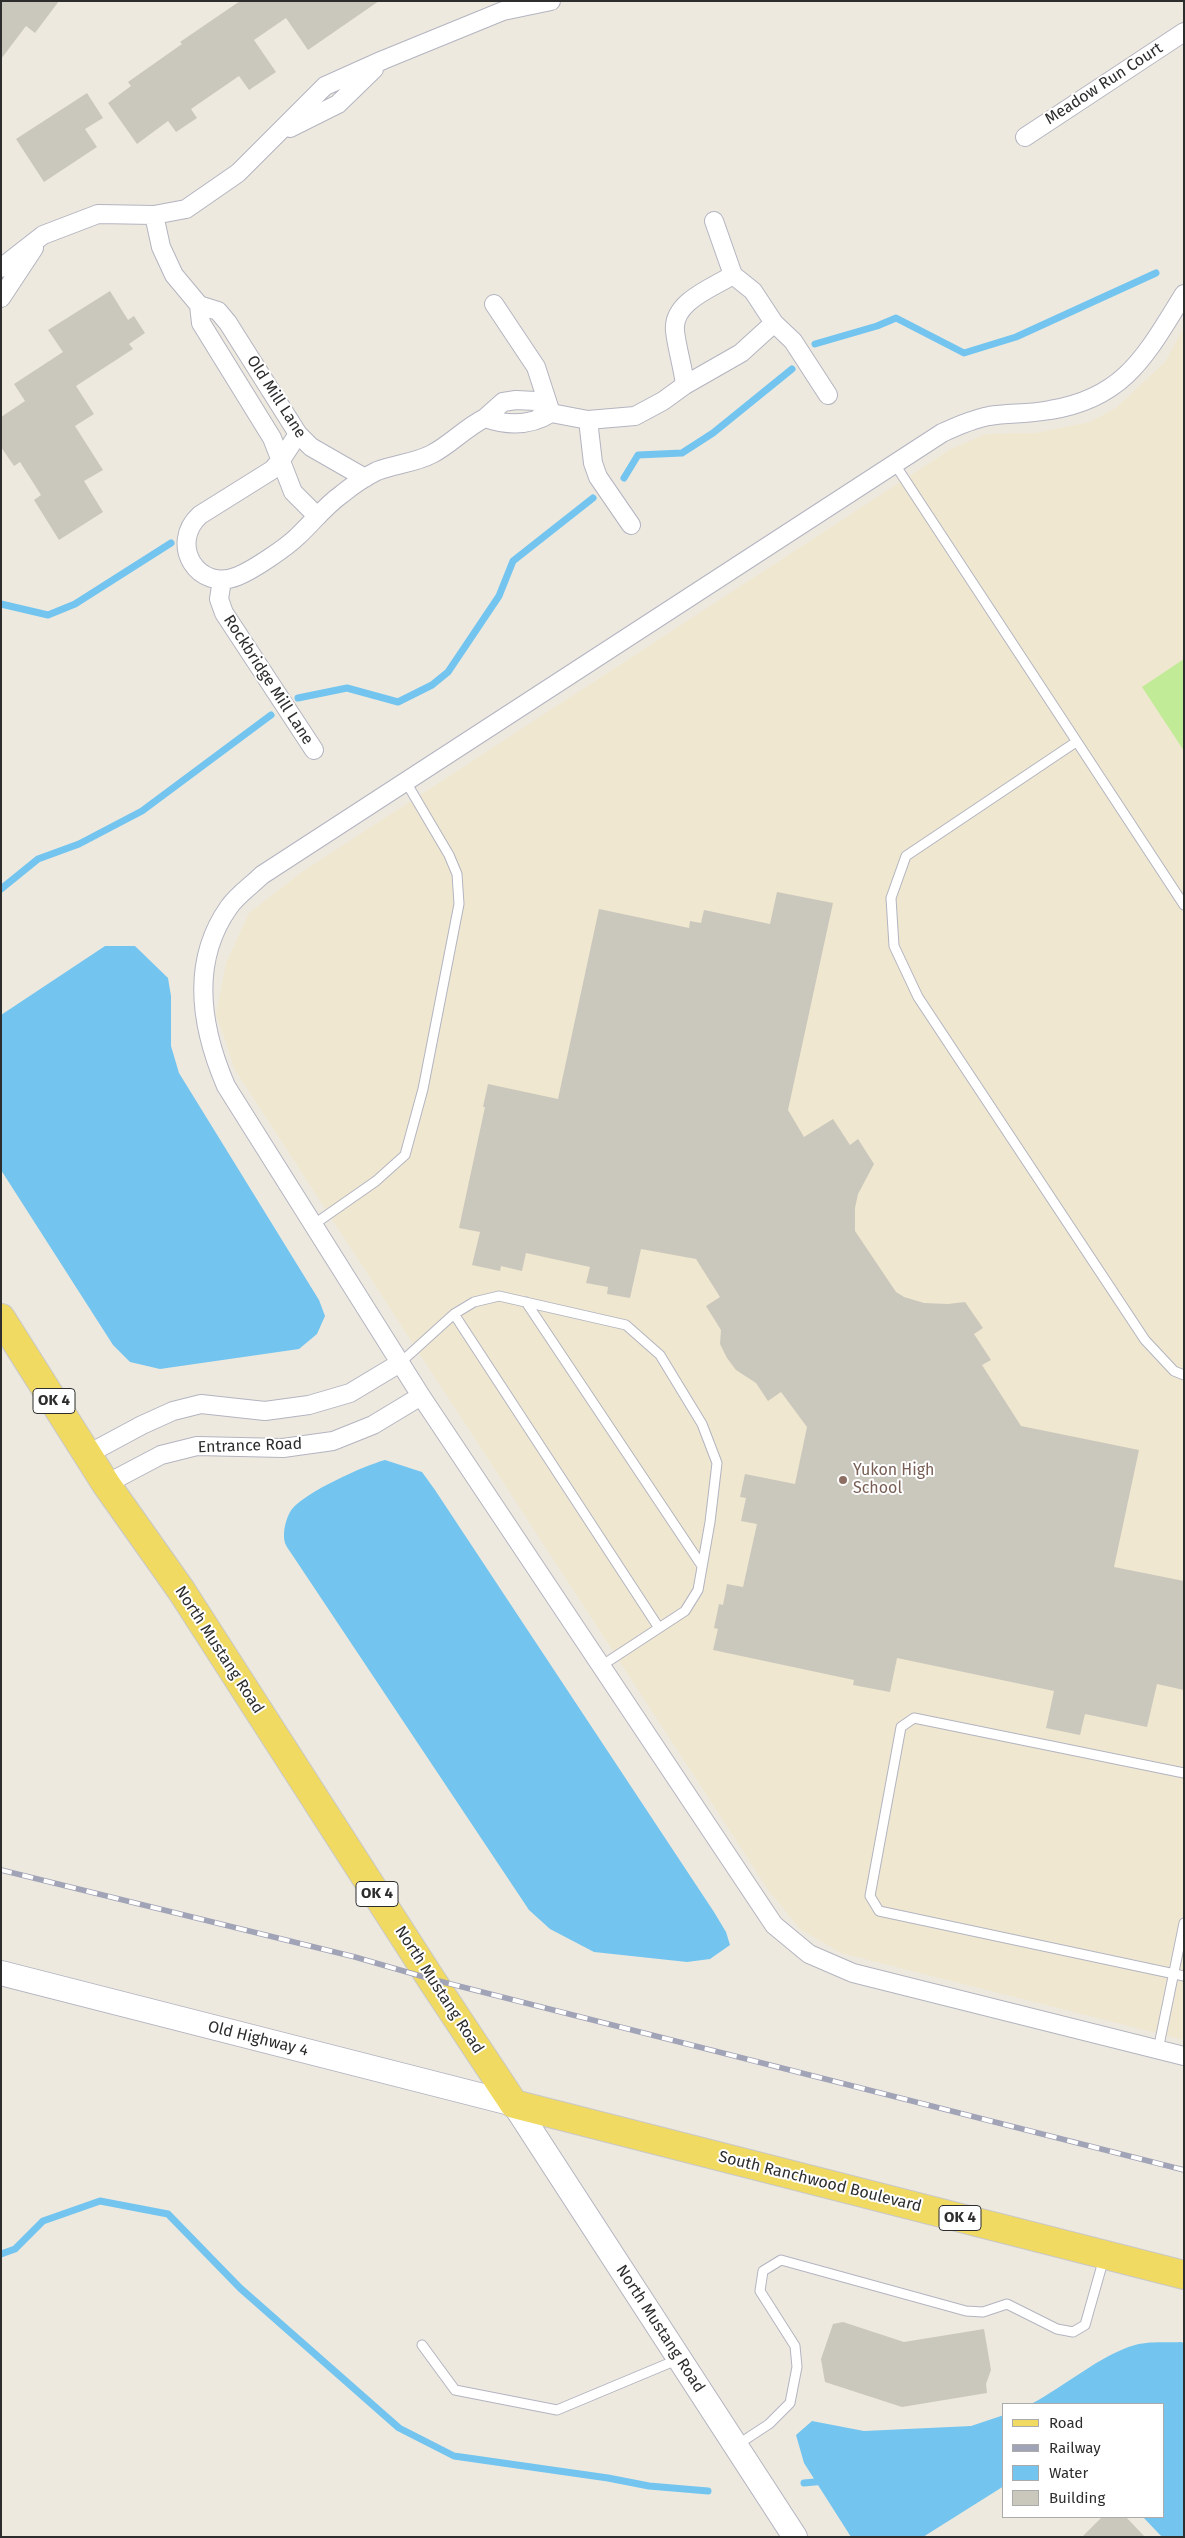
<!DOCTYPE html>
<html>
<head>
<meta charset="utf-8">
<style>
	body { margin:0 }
	#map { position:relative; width:1185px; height:2538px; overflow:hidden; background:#eee9df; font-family:"Fira Sans",sans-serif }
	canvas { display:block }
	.frame { position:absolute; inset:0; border:2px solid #2d2d2d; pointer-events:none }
	.legend { position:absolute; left:1002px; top:2403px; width:162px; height:115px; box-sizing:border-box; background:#fff; border:1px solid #ababab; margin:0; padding:6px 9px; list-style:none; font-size:15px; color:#2d2d2d }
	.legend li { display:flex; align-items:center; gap:10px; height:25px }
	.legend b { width:25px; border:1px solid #ababab }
</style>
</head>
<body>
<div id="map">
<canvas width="1185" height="2538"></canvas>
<div class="frame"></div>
<ul class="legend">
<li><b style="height:6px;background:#f1da61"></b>Road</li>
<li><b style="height:6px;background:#a1a3b7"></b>Railway</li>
<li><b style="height:14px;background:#73c5ef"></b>Water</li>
<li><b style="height:14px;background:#cac7bd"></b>Building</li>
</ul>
</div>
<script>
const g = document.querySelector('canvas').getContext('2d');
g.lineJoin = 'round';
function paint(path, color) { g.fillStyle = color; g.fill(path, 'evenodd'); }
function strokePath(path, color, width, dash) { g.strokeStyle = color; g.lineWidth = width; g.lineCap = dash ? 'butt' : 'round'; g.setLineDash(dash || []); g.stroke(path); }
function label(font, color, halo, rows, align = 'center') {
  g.font = font + ' "Fira Sans",sans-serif'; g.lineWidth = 4; g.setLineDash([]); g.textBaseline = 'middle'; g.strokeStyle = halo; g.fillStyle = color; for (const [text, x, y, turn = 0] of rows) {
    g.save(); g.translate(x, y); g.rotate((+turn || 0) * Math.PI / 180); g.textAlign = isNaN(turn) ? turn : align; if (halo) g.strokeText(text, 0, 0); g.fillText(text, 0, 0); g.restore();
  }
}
paint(new Path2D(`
	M1184,327V2040L841,1953L800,1929L769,1891L235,1070L216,1014L226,963L249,913L302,872L951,449L986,434L1036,433L1090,422L1116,408L1165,362Z`), '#efe7cf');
paint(new Path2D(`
	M1184,659V751L1142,687Z`), '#c2eb98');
paint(new Path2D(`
	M105,946H135L168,978L171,996V1046L179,1073L319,1300L325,1316L317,1334L299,1349L160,1369L130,1362L113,1345L1,1170V1015Z
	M385,1460L422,1472L435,1490L714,1912L726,1932L730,1945L710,1959L687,1962L594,1952L550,1929L529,1910L295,1559C292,1554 287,1548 285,1543C282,1533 286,1517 292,1509C306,1492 363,1466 385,1460Z
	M1181,2342L1184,2343V2537H1162L1143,2517H1164V2404H1031C1064,2387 1100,2355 1135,2345C1149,2341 1167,2343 1181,2342Z
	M1004,2415V2486L923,2537H851L804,2463L796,2435L812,2421L864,2431L971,2426Z`), '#73c5ef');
strokePath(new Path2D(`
	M815,344L877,326L896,318L964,353L1016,337L1156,273
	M624,478L638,455L682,453L713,433L792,369
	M1,604L48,615L75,604L171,543
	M298,698L347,688L398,702L432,685L448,672L499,596L513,561L593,498
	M1,889L38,859L79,844L142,811L271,715
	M1,2254L15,2249L43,2221L100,2201L168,2214L240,2288L399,2428L454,2456L608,2478L649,2486L708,2491
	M804,2483L825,2481`), '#73c5ef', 7);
paint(new Path2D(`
	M1,1H59L35,33L26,26L1,59Z
	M240,1H379L308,50L286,18L254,40L276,72L249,90L239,76L191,109L197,118L176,132L168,121L137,144L108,103L131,86L128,82L182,44L180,42Z
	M87,93L103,118L85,129L97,147L44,182L16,139Z
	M110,291L128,320L134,316L145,333L129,344L133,349L76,386L94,414L75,426L103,470L84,481L103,512L59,540L34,500L41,495L20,462L14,466L1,447V417L25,401L14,384L63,352L48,330Z
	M777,892L833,903L788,1110L804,1137L833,1119L850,1145L858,1139L874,1164L858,1194L855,1208V1231L896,1292L904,1297L924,1303L948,1304L965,1302L983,1328L974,1334L991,1360L982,1365L1021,1426L1139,1450L1114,1567L1184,1581V1690L1157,1684L1147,1727L1085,1714L1080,1735L1046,1728L1054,1691L897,1658L890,1692L853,1685L854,1680L713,1650L718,1629L714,1628L719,1604L723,1605L727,1584L743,1587L757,1524L741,1521L746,1498L740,1497L745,1474L795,1484L807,1427L781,1392L768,1401L756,1383L736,1370L727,1358L720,1344L721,1330L706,1306L720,1297L696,1259L641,1249L630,1298L607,1294L608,1287L586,1283L590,1267L526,1253L522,1271L501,1266L500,1271L472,1265L480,1232L459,1228L485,1107H483L488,1084L558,1099L599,909L689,928L690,921L701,923L704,910L770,924Z
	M843,2322L904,2342L984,2329L991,2370L986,2384L987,2393L902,2407L825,2382L821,2359L833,2324Z
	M1102,2517H1126L1145,2537H1082Z`), '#cac7bd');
const service = new Path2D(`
	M894,463L1184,905
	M1076,742L906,856L891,898L894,946L918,997L1145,1340L1174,1371L1184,1375
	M313,1225L376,1181L405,1155L423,1089L459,904L457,874L449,855L406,782
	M526,1302L702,1566
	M454,1314L659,1628
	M400,1363L454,1314L474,1302L499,1296L626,1325L660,1355L702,1424L717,1463L710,1522L698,1590L685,1611L601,1666
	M1184,1773L914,1718L901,1727L870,1896L879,1911L1184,1976
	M1158,2050L1184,1923
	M422,2345L455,2390L557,2410L679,2359
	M737,2445L769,2424L790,2403L797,2367L795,2346L760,2291L763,2271L781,2260L966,2311L983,2312L1007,2304L1057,2329L1073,2332L1085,2325L1104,2258`);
const minor = new Path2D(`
	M290,128L338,104L374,69
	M1025,137L1184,32
	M154,215L161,247L174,275L199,305L218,311L228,323L298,434L311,447L365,478
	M714,221L733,275L753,291L774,323L793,341L828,395
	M1,268L43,235L98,214L154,215L186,209L238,173L325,86L383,60L503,11L551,1
	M1184,294C1147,353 1126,398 1050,410C1030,414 1009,413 989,416C973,419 957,426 942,433L262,875C252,885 237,895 229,907C190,962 201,1028 226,1086L421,1396L774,1925L809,1954L853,1973L1184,2056
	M1,298L34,248
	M494,304L536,367L551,413
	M199,305L201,323L272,438L293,492L317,516
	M685,385C683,367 677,349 675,331C672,302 712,288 733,275
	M551,413C530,426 508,426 485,418L503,402L516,400L536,401L551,413L588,420L635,416L663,401L685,385L741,353L774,323
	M588,420L593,463L598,477L631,525
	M298,434L281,460L272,470L200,515C168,544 198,593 238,576C253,570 287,547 298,536C313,522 325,506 342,494C353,485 365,477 377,471C395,464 415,463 432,454C451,444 465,428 485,418
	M222,580L219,599L224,613L314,750
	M88,1454L142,1425L173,1411L201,1404L265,1411L309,1405L350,1393L400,1363
	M106,1484L161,1455L197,1446L283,1448L333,1441L373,1425L421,1396`);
const secondary = new Path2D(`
	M1,1973L514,2104L795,2537`);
const primary = new Path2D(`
	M1,1318L106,1484L181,1590L431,1979L514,2104L1184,2275`);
strokePath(service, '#b3b4c0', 11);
strokePath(minor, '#b3b4c0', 20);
strokePath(secondary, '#b3b4c0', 26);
strokePath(primary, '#c8c8c8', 30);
strokePath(service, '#fff', 9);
strokePath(minor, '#fff', 18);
strokePath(secondary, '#fff', 24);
strokePath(primary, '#f1da61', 28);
const rail = new Path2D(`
	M1,1870L355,1957L431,1979L1184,2170`);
strokePath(rail, '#a1a3b7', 5.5);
strokePath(rail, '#fff', 4, [11]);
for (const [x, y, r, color] of [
	[843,1480,5,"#8d6e63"]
]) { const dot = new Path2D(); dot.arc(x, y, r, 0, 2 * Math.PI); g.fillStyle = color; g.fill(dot); strokePath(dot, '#fff', 2); }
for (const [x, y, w] of [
	[54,1401,42],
	[377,1894,42],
	[960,2218,42]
]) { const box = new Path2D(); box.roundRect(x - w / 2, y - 12.5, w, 25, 4); g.fillStyle = '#fff'; g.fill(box); strokePath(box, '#2d2d2d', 1); }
label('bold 15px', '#2d2d2d', null, [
	["OK 4",54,1401],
	["OK 4",377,1894],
	["OK 4",960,2218]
]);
label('16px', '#2d2d2d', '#fff', [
	["Meadow Run Court",1104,84,-33],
	["Old Mill Lane",276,397,57],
	["Rockbridge Mill Lane",268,680,57],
	["Entrance Road",250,1446,-2],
	["North Mustang Road",219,1650,57],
	["North Mustang Road",439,1990,57],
	["Old Highway 4",258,2039,14],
	["South Ranchwood Boulevard",820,2182,14],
	["North Mustang Road",660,2329,57]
]);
label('16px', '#785e54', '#fff', [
	["Yukon High",853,1471],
	["School",853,1489]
], 'left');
</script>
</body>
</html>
